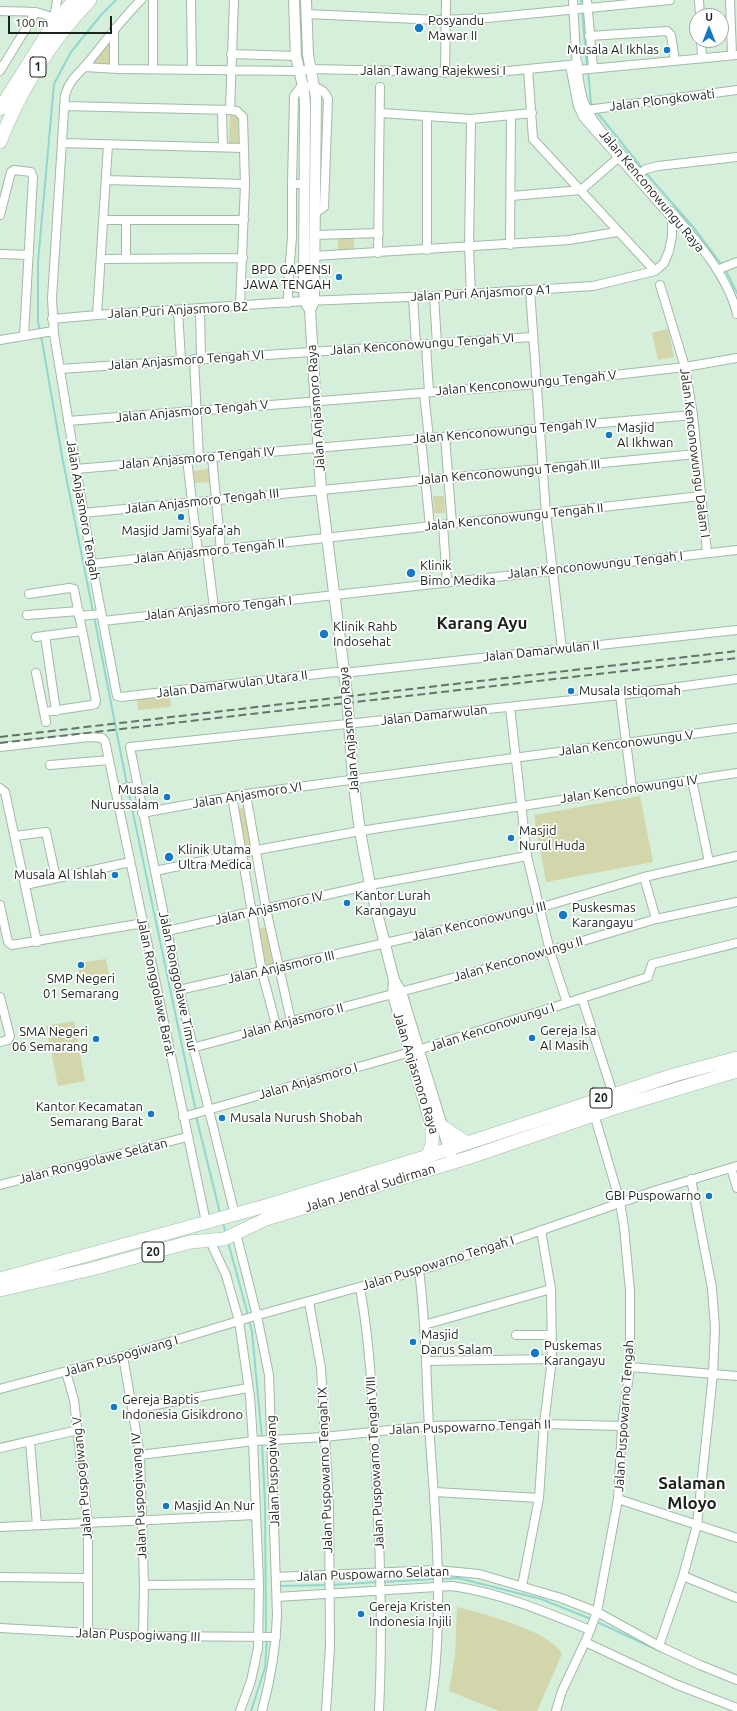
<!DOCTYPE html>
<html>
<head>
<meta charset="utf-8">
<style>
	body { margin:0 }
	#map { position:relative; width:737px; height:1711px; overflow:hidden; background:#d6efda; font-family:Ubuntu,sans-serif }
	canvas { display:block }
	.north { position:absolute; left:689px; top:8px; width:40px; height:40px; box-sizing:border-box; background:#fff; border:1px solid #a4a7a4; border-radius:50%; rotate:0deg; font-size:11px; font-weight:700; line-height:16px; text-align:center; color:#1b241c }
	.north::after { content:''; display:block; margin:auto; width:14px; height:18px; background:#1379c4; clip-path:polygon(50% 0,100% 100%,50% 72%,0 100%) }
	.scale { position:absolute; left:8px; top:16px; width:104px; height:18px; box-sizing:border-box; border:2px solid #1b241c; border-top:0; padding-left:5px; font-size:12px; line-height:14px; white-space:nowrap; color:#1b241c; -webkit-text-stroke:3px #fff; paint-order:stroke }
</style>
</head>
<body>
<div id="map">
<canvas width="737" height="1711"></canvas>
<div class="north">U</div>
<div class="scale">100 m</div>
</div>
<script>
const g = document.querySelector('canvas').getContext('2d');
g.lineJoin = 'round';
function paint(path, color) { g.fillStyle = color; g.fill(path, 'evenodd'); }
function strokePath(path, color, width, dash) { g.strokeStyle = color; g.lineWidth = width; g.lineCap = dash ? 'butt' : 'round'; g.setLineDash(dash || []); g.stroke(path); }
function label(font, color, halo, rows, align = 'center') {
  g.font = font + ' Ubuntu,sans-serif'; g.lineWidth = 3.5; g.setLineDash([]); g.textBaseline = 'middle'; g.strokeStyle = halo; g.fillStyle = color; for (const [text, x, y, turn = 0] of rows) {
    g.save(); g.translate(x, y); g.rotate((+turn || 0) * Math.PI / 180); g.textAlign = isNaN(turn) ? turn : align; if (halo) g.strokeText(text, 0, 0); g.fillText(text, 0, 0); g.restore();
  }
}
paint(new Path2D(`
	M110,42L111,64H96L93,62Z
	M230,115H238L239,143H229Z
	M354,237V250L338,251V238Z
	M668,329L674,357L658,360L652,333Z
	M209,469L210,482L195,483L193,471Z
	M433,496H444L445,513H434Z
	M170,694L171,707L138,710L137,697Z
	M640,796L653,862L546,882L534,815Z
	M247,807L253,846L243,847L237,809Z
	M268,927L276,965L266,967L258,929Z
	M106,959L109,974L80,978L77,963Z
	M74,1021L85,1081L58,1086L46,1026Z
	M457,1607C481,1613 551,1631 562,1654L537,1711H499L449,1691L455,1656Z`), '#d3d5ab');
strokePath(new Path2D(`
	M581,0L582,6
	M582,11L587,66
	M588,71L591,103L594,107
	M596,111L642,168
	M645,172L694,228L722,265
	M725,269L737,293
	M40,331L38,322V262L54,84L71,52L101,15L116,0
	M41,335L62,456L93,612
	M94,616L127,785
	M128,789L196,1112
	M196,1116L220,1213
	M223,1223L226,1234
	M228,1242L248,1315
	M249,1319L252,1332L262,1438
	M262,1442L265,1503L266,1634
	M440,1579L458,1578L541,1599L591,1619
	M382,1582L436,1579
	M332,1585L378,1582
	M278,1586L328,1585
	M595,1621L664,1653
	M251,1711L265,1668L267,1638`), '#91d7d1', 2);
const minor = new Path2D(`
	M141,0C121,20 104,43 86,65C77,75 69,81 65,95L52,298L54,334L92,564L117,696L121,697L335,672L344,673L737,630
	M191,0L192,69
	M234,0L230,110L237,111L243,117L245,184L240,306
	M573,0C575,26 575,87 587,109C598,131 622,154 639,173
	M587,0L593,68
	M699,0L700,16
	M730,0L732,55
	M0,11C21,12 43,8 59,23
	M306,14L439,20L487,18L670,0
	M54,18L57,0
	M589,36L667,31L671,35L675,60
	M701,40L702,57
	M231,54L296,56
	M84,67L118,69L299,71L311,69L488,73L578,64
	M114,68V29
	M153,68V0
	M528,69L533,139L655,271
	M579,70L737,55
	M0,71L36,12
	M445,73L446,0
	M64,106L230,110
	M587,110L737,90
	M222,111L223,147
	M381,113L471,119L532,113
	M471,119L469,246L471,294
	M62,143L243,148
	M639,174L646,169L658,166L737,157
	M106,180L245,184
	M292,184L294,96L300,88C310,84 324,87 328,99L324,207L315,213
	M511,196L581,190L618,158
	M671,211C696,240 728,276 737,314
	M0,215L11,172L14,170L31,172L33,177L24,336
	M104,220H244
	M315,235L379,233
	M510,245L511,115
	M427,250V117
	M378,253L380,87
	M0,254L29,255
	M314,256L569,240L617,232
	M102,259L243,258
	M126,259V220
	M717,270L737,262
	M660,285L685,367L693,415L707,553
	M304,289L288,286L292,237V184H305
	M530,290L546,514L562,649
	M434,296L437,344
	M413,297L416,345
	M288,303V286
	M200,308L201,358
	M178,310L181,360
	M97,315L108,145
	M52,319L97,315L305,301L434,296L593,286L655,271L664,263L669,251L672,236V218L583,117L578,106L570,66
	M0,340L53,331
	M426,345L429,392
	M194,359L199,458
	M60,369L532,337
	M424,393L429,438
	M68,421L536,384L685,367L737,358
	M445,437L452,524
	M421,439L430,526
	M212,457L221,551
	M187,459L198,553
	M76,469L693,415
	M83,513L696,454
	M443,525L447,582
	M207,552L214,608
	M92,564L701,496
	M29,594L69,588L74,589L96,701L95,704L91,705L45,712
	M27,615L79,611
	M79,616L101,614
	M103,621L737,550
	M45,636L56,711
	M36,637L82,631
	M36,673L46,722
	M620,695L632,788
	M510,707L527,856L550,951L567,1003L582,998L613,1094
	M0,747L89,737L102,738L105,741L206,1222
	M50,765L109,760
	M692,780L709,862
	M0,788L5,792L37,942
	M115,790L137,786
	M246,794L266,909L291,1021
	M232,796L262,972L276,1025
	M142,813L246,794L737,728
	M15,836L46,832L56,878
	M155,871L241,853L360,831L737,773
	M644,877L656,919
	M25,885L130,862
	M0,905L8,942L12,945L144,923
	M167,931L370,885L527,856
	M179,990L539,908L644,877L737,856
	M0,997L10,1036L8,1040L0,1042
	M582,998L648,977L652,964L737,943
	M192,1048L519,960L656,919L737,902
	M183,1117L418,1050L567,1003
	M731,1168L737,1188
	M0,1185L187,1137
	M235,1215L179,990L130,747L620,695L737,679
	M236,1233L257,1316L269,1375L277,1615C276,1648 271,1678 262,1711
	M210,1241L226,1275L239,1321L250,1397L253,1441L259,1584L258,1648L251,1681L240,1711
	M419,1270C426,1323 426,1375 429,1427C436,1518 445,1621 430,1711
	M360,1288C371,1348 373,1410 376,1472C380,1552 383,1631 379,1711
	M309,1302L321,1368L329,1505L330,1647L326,1711
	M424,1325L551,1289
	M516,1335H552
	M123,1356L140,1455L144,1585L143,1636
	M426,1361L552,1359
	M630,1367L737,1376
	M66,1372L74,1400L88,1524V1634
	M0,1389L123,1356L255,1316L431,1267L505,1243L657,1190L737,1166
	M133,1409L248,1388
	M30,1441L37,1525
	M0,1448L78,1430
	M140,1455L254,1441L324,1437L429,1426L544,1424L622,1426
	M435,1492L539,1498
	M618,1499L737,1538
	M0,1527L256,1515
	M683,1576L737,1598
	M0,1577L88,1578
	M276,1577L437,1570L479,1574L561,1598L597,1612L659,1646L700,1665L737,1680
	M144,1585L259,1584
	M522,1586L539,1498L544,1424L552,1359L551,1289L541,1230
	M277,1597L452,1586C501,1593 546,1612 590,1630
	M0,1628L143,1636L276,1637
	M585,1642L675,1684L737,1708
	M659,1646L683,1576L697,1525L713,1374L715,1328L712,1288L691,1179
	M556,1711L562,1691L587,1638L597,1612L618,1499L622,1426L630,1367V1291L624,1227L620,1202L594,1114`);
const tertiary = new Path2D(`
	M294,0L296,56L304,91L305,105L304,289L305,301L310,310L321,490L347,695L353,779L360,831L370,885L394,980L401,992L453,1162
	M306,0L308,55L316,97L314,292V301L310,310
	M394,980L393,995L434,1136`);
const trunk = new Path2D(`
	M0,109L56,20L75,0
	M0,142C20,90 51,41 90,0
	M441,1126L467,1143
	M428,1156L432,1144V1129
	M0,1279L269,1205L425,1157L674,1075L737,1058
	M0,1290L92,1269L190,1242L224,1239L266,1219L467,1158L617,1107L737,1071`);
strokePath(minor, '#a2baa6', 10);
strokePath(tertiary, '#a2baa6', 12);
strokePath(trunk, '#a2baa6', 14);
strokePath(minor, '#fff', 8);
strokePath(tertiary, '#fff', 10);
strokePath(trunk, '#fff', 13);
strokePath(new Path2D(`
	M0,737L737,651
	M0,743L737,658`), '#647366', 2, [8, 4]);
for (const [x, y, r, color] of [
	[419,28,5,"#1379c4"],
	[667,50,4,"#1379c4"],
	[339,277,4,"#1379c4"],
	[609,435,4,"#1379c4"],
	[181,517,4,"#1379c4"],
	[411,573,5,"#1379c4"],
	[324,634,5,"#1379c4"],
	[571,691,4,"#1379c4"],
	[167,797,4,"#1379c4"],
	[511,838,4,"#1379c4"],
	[169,857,5,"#1379c4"],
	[115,875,4,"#1379c4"],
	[347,903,4,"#1379c4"],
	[563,915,5,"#1379c4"],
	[81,965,4,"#1379c4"],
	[532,1038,4,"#1379c4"],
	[96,1039,4,"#1379c4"],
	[151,1114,4,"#1379c4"],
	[222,1118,4,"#1379c4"],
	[709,1196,4,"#1379c4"],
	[413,1342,4,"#1379c4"],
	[535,1353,5,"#1379c4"],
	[114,1407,4,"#1379c4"],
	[166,1506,4,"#1379c4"],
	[361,1614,4,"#1379c4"]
]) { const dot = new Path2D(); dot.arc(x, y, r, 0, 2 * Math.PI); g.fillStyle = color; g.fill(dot); strokePath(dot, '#fff', 1.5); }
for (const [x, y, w] of [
	[38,67,16],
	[601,1098,22],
	[153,1252,22]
]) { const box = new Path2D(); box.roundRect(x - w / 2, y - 10, w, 20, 3); g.fillStyle = '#fff'; g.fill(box); strokePath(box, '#1b241c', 1); }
label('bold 12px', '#1b241c', null, [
	["1",38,67],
	["20",601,1098],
	["20",153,1252]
]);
label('13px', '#1b241c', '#fff', [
	["Posyandu",428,21],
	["Mawar II",428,36],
	["Musala Al Ikhlas",659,50,"right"],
	["BPD GAPENSI",331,270,"right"],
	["JAWA TENGAH",331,285,"right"],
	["Masjid",617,428],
	["Al Ikhwan",617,443],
	["Masjid Jami Syafa'ah",181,531,"center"],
	["Klinik",420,566],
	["Bimo Medika",420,581],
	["Klinik Rahb",333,627],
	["Indosehat",333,642],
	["Musala Istiqomah",579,691],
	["Musala",159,790,"right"],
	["Nurussalam",159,805,"right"],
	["Masjid",519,831],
	["Nurul Huda",519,846],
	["Klinik Utama",178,850],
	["Ultra Medica",178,865],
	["Musala Al Ishlah",107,875,"right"],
	["Kantor Lurah",355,896],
	["Karangayu",355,911],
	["Puskesmas",572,908],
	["Karangayu",572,923],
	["SMP Negeri",81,979,"center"],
	["01 Semarang",81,994,"center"],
	["Gereja Isa",540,1031],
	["Al Masih",540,1046],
	["SMA Negeri",88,1032,"right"],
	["06 Semarang",88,1047,"right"],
	["Kantor Kecamatan",143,1107,"right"],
	["Semarang Barat",143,1122,"right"],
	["Musala Nurush Shobah",230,1118],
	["GBI Puspowarno",701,1196,"right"],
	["Masjid",421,1335],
	["Darus Salam",421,1350],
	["Puskemas",544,1346],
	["Karangayu",544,1361],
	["Gereja Baptis",122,1400],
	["Indonesia Gisikdrono",122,1415],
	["Masjid An Nur",174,1506],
	["Gereja Kristen",369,1607],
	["Indonesia Injili",369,1622]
], 'left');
label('13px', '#1b241c', '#fff', [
	["Jalan Tawang Rajekwesi I",433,71],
	["Jalan Plongkowati",662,100,-7],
	["Jalan Kenconowungu Raya",652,191,50],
	["Jalan Puri Anjasmoro A1",481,293,-3],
	["Jalan Puri Anjasmoro B2",178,310,-3],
	["Jalan Kenconowungu Tengah VI",422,344,-4],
	["Jalan Anjasmoro Tengah VI",186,360,-4],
	["Jalan Kenconowungu Tengah V",526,383,-5],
	["Jalan Anjasmoro Raya",316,408,-94],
	["Jalan Anjasmoro Tengah V",192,411,-5],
	["Jalan Kenconowungu Tengah IV",505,431,-5],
	["Jalan Kenconowungu Dalam I",695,453,83],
	["Jalan Anjasmoro Tengah IV",197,458,-5],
	["Jalan Kenconowungu Tengah III",509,472,-5],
	["Jalan Anjasmoro Tengah III",202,501,-6],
	["Jalan Anjasmoro Tengah",83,510,80],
	["Jalan Kenconowungu Tengah II",514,517,-6],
	["Jalan Anjasmoro Tengah II",209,551,-6],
	["Jalan Kenconowungu Tengah I",595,565,-6],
	["Jalan Anjasmoro Tengah I",218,608,-6],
	["Jalan Damarwulan II",541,651,-6],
	["Jalan Damarwulan Utara II",232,684,-7],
	["Jalan Damarwulan",434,715,-6],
	["Jalan Anjasmoro Raya",349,730,-95],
	["Jalan Kenconowungu V",626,743,-7],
	["Jalan Kenconowungu IV",629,789,-8],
	["Jalan Anjasmoro VI",247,795,-9],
	["Jalan Anjasmoro IV",269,908,-13],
	["Jalan Kenconowungu III",479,921,-13],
	["Jalan Kenconowungu II",518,959,-16],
	["Jalan Anjasmoro III",281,967,-13],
	["Jalan Ronggolawe Timur",178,982,78],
	["Jalan Ronggolawe Barat",156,987,78],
	["Jalan Anjasmoro II",292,1021,-15],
	["Jalan Kenconowungu I",492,1027,-18],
	["Jalan Anjasmoro Raya",416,1073,73],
	["Jalan Anjasmoro I",308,1081,-16],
	["Jalan Ronggolawe Selatan",93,1161,-14],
	["Jalan Jendral Sudirman",370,1188,-17],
	["Jalan Puspowarno Tengah I",438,1263,-17],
	["Jalan Puspogiwang I",121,1356,-16],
	["Jalan Puspowarno Tengah",624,1416,-86],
	["Jalan Puspowarno Tengah II",470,1427,-2],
	["Jalan Puspowarno Tengah VIII",375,1463,-93],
	["Jalan Puspowarno Tengah IX",325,1470,-92],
	["Jalan Puspogiwang",273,1471,-92],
	["Jalan Puspogiwang V",82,1478,-95],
	["Jalan Puspogiwang IV",139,1496,-93],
	["Jalan Puspowarno Selatan",373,1574,-2],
	["Jalan Puspogiwang III",138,1635,2]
]);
label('bold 17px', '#1b241c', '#fff', [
	["Karang Ayu",482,623],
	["Salaman",692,1483],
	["Mloyo",692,1503]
]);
</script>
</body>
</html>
